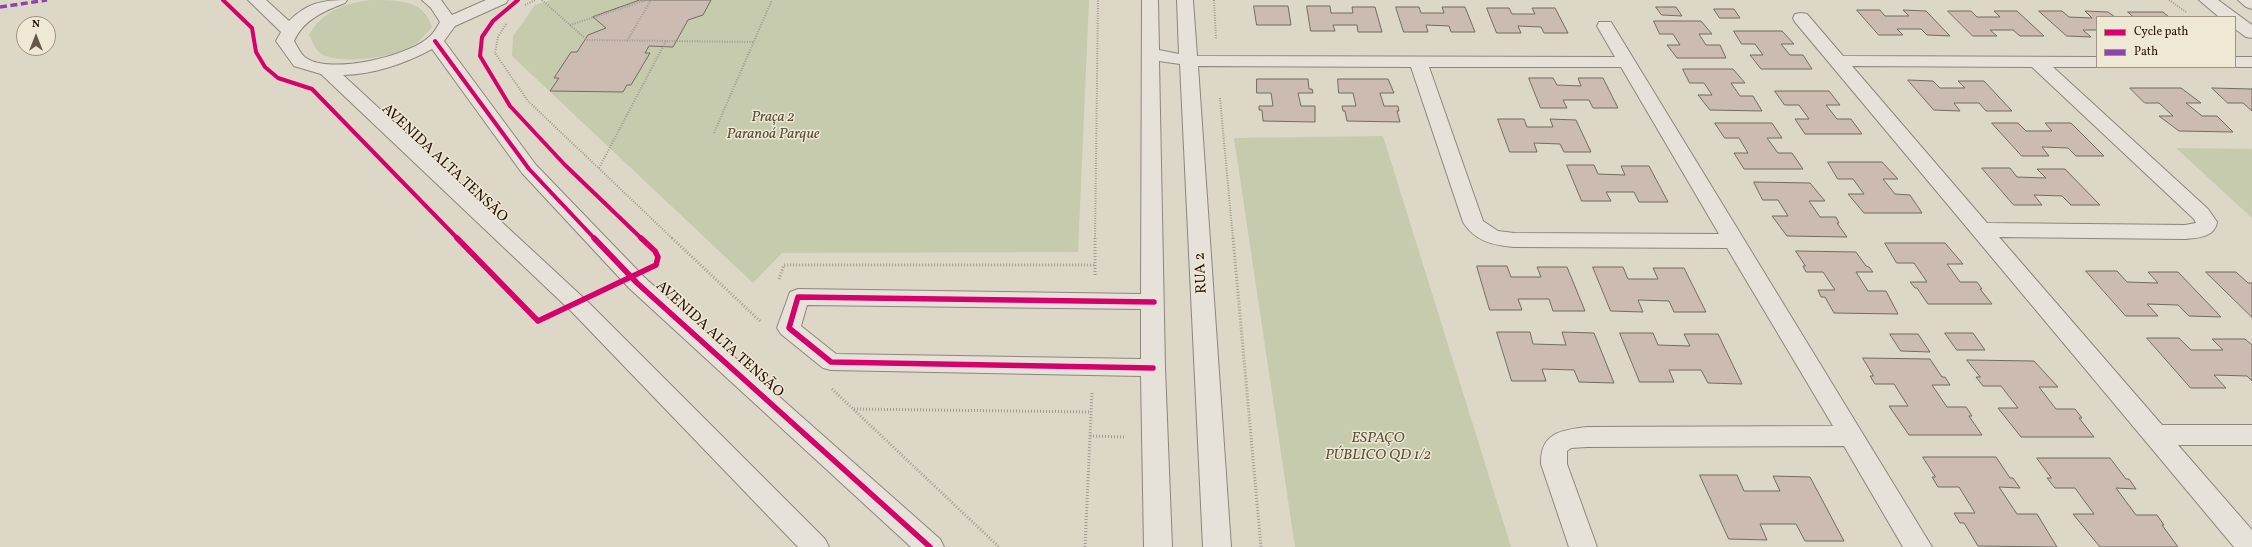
<!DOCTYPE html>
<html>
<head>
<meta charset="utf-8">
<style>
	body { margin:0 }
	#map { position:relative; width:2252px; height:547px; overflow:hidden; background:#ddd7c8; font-family:Vollkorn,serif }
	canvas { display:block }
	.legend { position:absolute; left:2096px; top:16px; width:140px; height:52px; box-sizing:border-box; background:#efe8d5; border:1px solid #9f9281; margin:0; padding:5px 7px; list-style:none; font-size:12px; color:#261104 }
	.legend li { display:flex; align-items:center; gap:8px; height:20px }
	.legend b { width:20px; border:1px solid #9f9281 }
	.north { position:absolute; left:16px; top:16px; width:40px; height:40px; box-sizing:border-box; background:#efe8d5; border:1px solid #9f9281; border-radius:50%; rotate:0deg; font-size:11px; font-weight:700; line-height:16px; text-align:center; color:#261104 }
	.north::after { content:''; display:block; margin:auto; width:14px; height:18px; background:#665649; clip-path:polygon(50% 0,100% 100%,50% 72%,0 100%) }
</style>
</head>
<body>
<div id="map">
<canvas width="2252" height="547"></canvas>
<ul class="legend">
<li><b style="height:5px;background:#d6006c"></b>Cycle path</li>
<li><b style="height:5px;background:#8e44ad"></b>Path</li>
</ul>
<div class="north">N</div>
</div>
<script>
const g = document.querySelector('canvas').getContext('2d');
g.lineJoin = 'round';
function paint(path, color) { g.fillStyle = color; g.fill(path, 'evenodd'); }
function strokePath(path, color, width, dash) { g.strokeStyle = color; g.lineWidth = width; g.lineCap = dash ? 'butt' : 'round'; g.setLineDash(dash || []); g.stroke(path); }
function label(font, color, halo, rows, align = 'center') {
  g.font = font + ' Vollkorn,serif'; g.lineWidth = 3; g.setLineDash([]); g.textBaseline = 'middle'; g.strokeStyle = halo; g.fillStyle = color; for (const [text, x, y, turn = 0] of rows) {
    g.save(); g.translate(x, y); g.rotate((+turn || 0) * Math.PI / 180); g.textAlign = isNaN(turn) ? turn : align; if (halo) g.strokeText(text, 0, 0); g.fillText(text, 0, 0); g.restore();
  }
}
paint(new Path2D(`
	M372,0C400,0 424,0 432,27C424,37 416,45 404,50C388,58 331,66 318,51C314,47 312,40 309,35C323,10 346,3 372,0Z
	M551,0H1089L1078,252L782,253L753,283L512,56L513,36L535,5Z
	M1383,136L1511,547H1295L1234,138Z
	M2176,148L2252,149V218Z`), '#c5cbac');
const building = new Path2D(`
	M640,0H711L703,15L688,20L673,47L649,46L645,53H650L631,85H627L623,92L550,91L559,78H554L571,52H577L588,35L606,28L593,17Z
	M1254,6H1288L1291,25H1257Z
	M1307,6H1330L1331,13H1353L1352,7H1375L1382,32H1358L1357,25H1333L1335,31H1311Z
	M1396,7H1419L1421,13H1444L1442,7H1465L1475,32H1451L1449,26L1426,25L1428,32H1404Z
	M1656,7H1676L1682,16L1662,15Z
	M1487,8H1509L1512,14H1535L1532,8H1555L1568,33H1544L1541,27L1518,26L1521,33H1497Z
	M1714,9H1734L1740,18H1720Z
	M1857,10H1880L1885,16H1909L1903,10L1926,11L1950,36L1927,35L1921,29H1897L1903,35H1879Z
	M1948,11H1971L1977,17H2000L1994,11H2017L2044,36H2020L2013,30H1990L1997,36H1973Z
	M2039,11H2062L2069,17L2092,18L2085,11L2108,12L2115,17H2097V30H2083L2091,37L2067,36Z
	M2128,12H2163L2169,17H2134Z
	M1654,21H1701L1712,34H1699L1706,45H1720L1726,58H1677L1667,45H1680L1673,34H1660Z
	M1734,31H1782L1794,44H1781L1790,55H1803L1812,69H1761L1750,55H1763L1755,44H1742Z
	M1683,69H1733L1745,83H1731L1740,96H1753L1762,111L1710,110L1698,95H1712L1704,83H1690Z
	M1529,78H1553L1557,85L1581,86L1578,78H1603L1618,108H1593L1589,100H1563L1567,108H1541Z
	M1257,79H1308L1309,89H1312L1313,93H1298L1301,106H1315V122L1263,121L1262,110H1259V106H1273L1271,93H1257Z
	M1338,79H1388L1394,93H1380L1384,106H1398L1399,111H1397L1400,122L1347,121L1345,111H1343L1342,106H1356L1353,93H1339Z
	M1908,80L1933,81L1940,88H1965L1958,81H1984L2012,111H1986L1979,103H1954L1960,111L1934,110Z
	M2130,88H2181L2201,103H2186L2202,116H2217L2233,132L2179,131L2159,116H2173L2159,103H2145Z
	M2212,88L2252,89V111L2243,103H2228Z
	M1775,91H1829L1840,105H1826L1837,119H1851L1862,134H1805L1795,119H1809L1799,105H1785Z
	M1498,119H1524L1527,127H1553L1550,119L1576,120L1591,152H1564L1560,144L1534,143L1537,152H1510Z
	M1715,123H1772L1782,138H1767L1778,153H1792L1803,169H1744L1734,153H1748L1739,138H1725Z
	M1992,123H2018L2026,131H2052L2045,123H2071L2104,156H2076L2068,148L2042,147L2049,156H2022Z
	M1828,162H1882L1898,179H1883L1895,194L1910,195L1922,213H1864L1848,194H1864L1853,179H1838Z
	M1567,165H1594L1598,174L1625,175L1621,166H1649L1668,202H1639L1634,192H1606L1611,201H1582Z
	M1982,168H2010L2017,177L2046,178L2037,169H2065L2100,205H2071L2062,196L2034,195L2042,205H2014Z
	M1754,182L1810,183L1825,201H1809L1820,217H1836L1839,223H1837L1847,237L1787,236L1772,216H1788L1778,200H1763Z
	M1885,243H1945L1963,264H1947L1960,282H1977L1982,289H1980L1992,304H1928L1917,288H1915L1910,282H1927L1914,263H1897Z
	M1796,251L1856,252L1866,266L1869,267L1873,272H1856L1868,291H1886L1898,314L1834,313L1825,297H1821L1818,290H1835L1823,272H1806L1803,266H1805Z
	M1477,266H1507L1511,277H1541L1537,267H1567L1585,311H1553L1549,299H1518L1522,310H1490Z
	M1593,267H1623L1628,279H1658L1653,268H1684L1706,312H1674L1669,301L1638,300L1643,312L1611,311Z
	M2086,271H2117L2127,282L2158,283L2148,272H2178L2221,317L2189,316L2178,305L2147,304L2158,316H2126Z
	M2206,272H2236L2248,283H2252V317Z
	M1497,332H1530L1533,344L1566,345L1562,332L1594,333L1614,383L1579,382L1574,370L1542,369L1546,381H1512Z
	M1620,333H1653L1658,345L1690,346L1684,334H1718L1742,384L1708,383L1701,370H1669L1674,382H1640Z
	M1945,333H1973L1985,350H1957Z
	M1890,334H1918L1930,352L1901,351Z
	M2147,338H2179L2191,350H2223L2212,339H2245L2252,345V381L2247,376L2214,375L2226,388H2191Z
	M1863,358L1930,359L1942,377H1945L1950,385H1932L1947,407H1966L1972,416H1969L1982,435H1909L1889,406H1908L1894,384H1875L1870,376H1873Z
	M1967,360L2034,361L2058,387H2039L2056,409H2075L2082,418H2079L2094,437H2021L1998,408H2018L2001,386H1983L1976,377H1980Z
	M1923,457H1996L2010,478H2013L2020,488L1999,487L2017,514H2037L2057,547L1978,546L1964,523H1960L1954,513H1975L1959,487H1938L1932,477H1935Z
	M2037,458H2110L2126,479H2129L2136,489L2116,488L2136,515H2157L2164,525H2162L2178,547H2100L2073,514H2094L2075,488H2055L2047,478H2051Z
	M1700,475H1737L1744,491H1780L1773,476L1810,477L1844,541H1805L1796,524H1760L1767,540L1729,539Z`);
paint(building, '#cbbbb1');
strokePath(building, '#726c62', 1);
const minor = new Path2D(`
	M248,0H266L289,21C307,3 322,0 347,0L345,3C324,11 303,20 294,41C297,46 301,55 306,58C331,75 409,56 429,37C434,33 437,27 440,22L431,8L422,0H441L452,15L486,0H508L506,3L455,26L444,41L536,165L645,278L940,539L944,547H911L629,288L522,173L432,49C404,64 375,74 343,75L588,302L825,539L829,547H798L572,312L321,74L294,66L276,41L281,32Z
	M1142,0H1158L1159,50L1179,54L1177,0H1193L1197,56L1615,57L1597,26L1599,22H1611L1932,547H1903L1844,446L1587,447L1571,448L1567,451V464L1597,547H1569L1541,464C1540,433 1561,430 1587,427L1833,426L1727,248L1514,247C1492,245 1475,241 1463,222L1411,67L1198,66L1231,547H1203L1180,64L1159,61L1165,368L1172,547H1144L1141,376L831,370L823,368L781,334L777,328L790,292L798,289L1141,294ZM1429,67H1621L1719,234L1514,233L1498,231L1483,221ZM807,305L1141,309V359L836,354L801,326Z
	M2199,0H2218L2252,25V38L2246,37L2235,29V17H2219Z
	M2238,0H2252V9L2246,7Z
	M1801,13L1807,14L1843,56L2097,57V67H2053L2208,209L2217,222C2215,237 2198,238 2185,239L1999,237L2162,425H2252V445H2178L2252,530V547H2234L1795,22L1793,18L1795,14ZM1852,66L2032,67L2194,219L2196,223L2185,225L1987,223Z
	M2235,57H2252V67H2234Z`);
strokePath(minor, '#8d867c', 2);
strokePath(new Path2D(`
	M542,0L570,25L647,0
	M1214,0L1216,39
	M2169,0L2186,12
	M525,5L535,0
	M506,24L498,37L495,53L528,101L673,239
	M570,25L587,40L754,42
	M627,41L651,0
	M1220,98L1233,239
	M714,133L772,0
	M599,168L666,41
	M1095,239L1098,0`), '#a09c94', 2, [1, 1.5]);
strokePath(new Path2D(`
	M672,238L761,322
	M1233,238L1261,547
	M1095,275V238
	M779,279L784,265H1095
	M832,389L999,547
	M854,409L1091,412
	M1090,436L1125,437
	M1085,547L1092,392`), '#a09c94', 3, [1, 2]);
paint(minor, '#e6e2da');
strokePath(new Path2D(`
	M0,7L47,0`), '#8e44ad', 3.5, [7, 3.5]);
strokePath(new Path2D(`
	M223,0L252,28L256,52L265,67L278,78L312,89L458,239
	M518,0L493,21L482,37L480,56L510,106L565,165L642,239
	M435,41L529,169L595,239`), '#d6006c', 4);
strokePath(new Path2D(`
	M457,238L538,321L656,265L658,257L655,251L641,238
	M594,238L637,283L930,547
	M1153,368L831,362L789,328L798,297L1154,302`), '#d6006c', 5.5);
label('italic 15px', '#574f37', '#efe8d5', [
	["Praça 2",773,118],
	["Paranoá Parque",773,135],
	["ESPAÇO",1378,439],
	["PÚBLICO QD 1/2",1378,456]
]);
label('15px', '#261104', '#efe8d5', [
	["AVENIDA ALTA TENSÃO",444,164,43],
	["RUA 2",1202,273,-93],
	["AVENIDA ALTA TENSÃO",719,340,42]
]);
</script>
</body>
</html>
